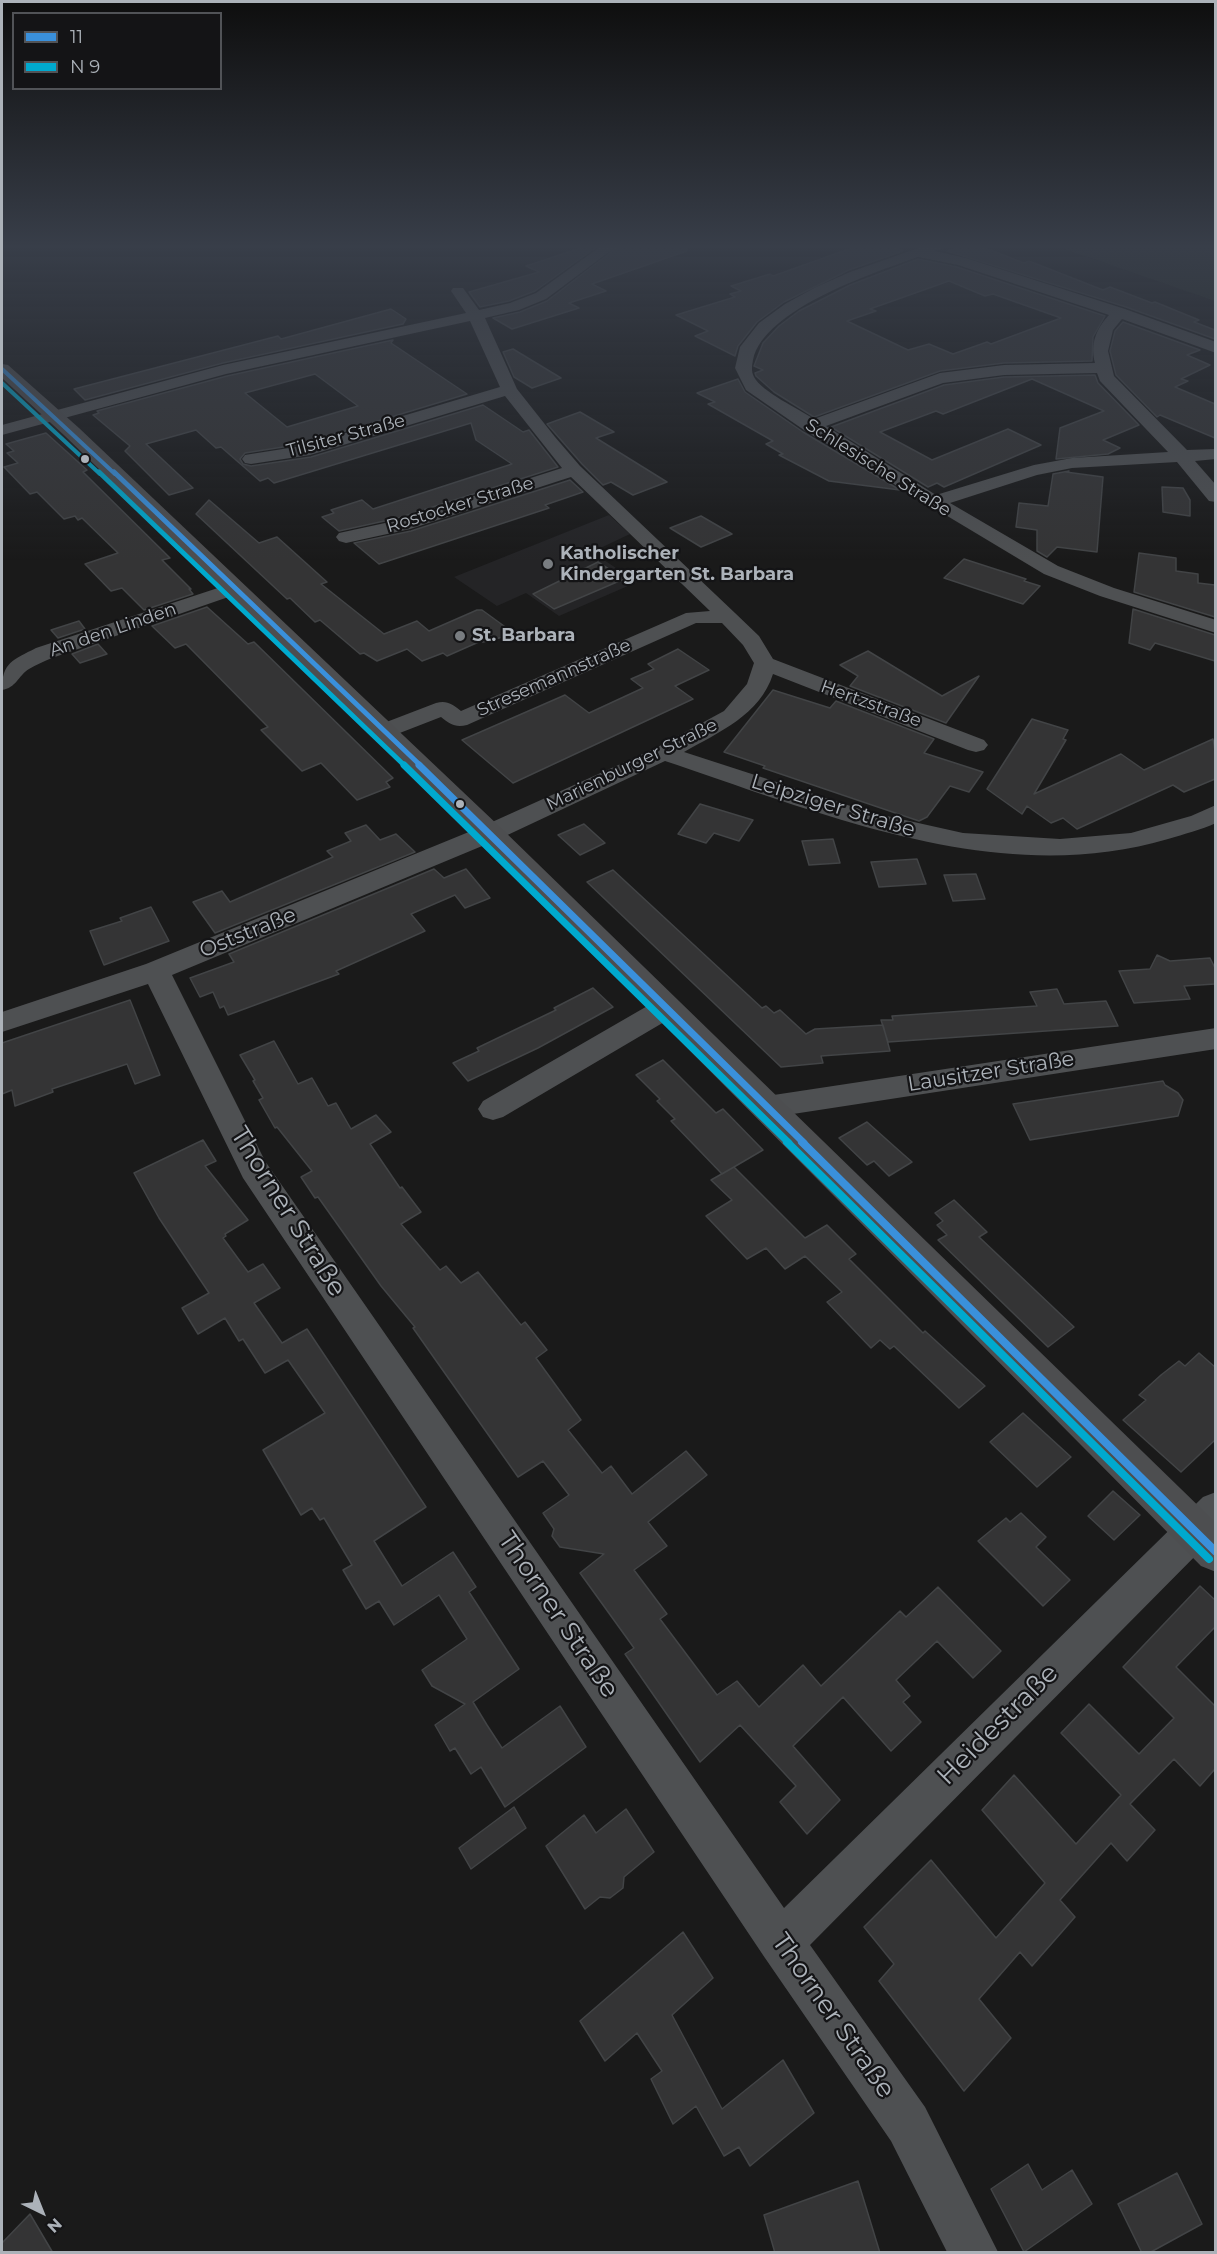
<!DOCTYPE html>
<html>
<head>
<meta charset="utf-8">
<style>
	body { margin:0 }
	#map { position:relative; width:1217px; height:2254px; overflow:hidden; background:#1a1a1a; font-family:Montserrat,sans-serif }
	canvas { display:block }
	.frame { position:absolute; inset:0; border:3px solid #acb2b9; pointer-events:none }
	.legend { position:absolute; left:12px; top:12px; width:210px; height:78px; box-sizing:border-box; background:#141416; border:2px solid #515357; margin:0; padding:8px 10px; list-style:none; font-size:18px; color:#acb2b9 }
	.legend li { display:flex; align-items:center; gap:12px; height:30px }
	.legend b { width:30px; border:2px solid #515357 }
	.north { position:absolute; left:12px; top:2182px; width:60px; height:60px; -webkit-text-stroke:4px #141416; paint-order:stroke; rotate:137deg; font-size:16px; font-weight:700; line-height:24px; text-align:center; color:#acb2b9 }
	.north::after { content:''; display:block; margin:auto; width:21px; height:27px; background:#acb2b9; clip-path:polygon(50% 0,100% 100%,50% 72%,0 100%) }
</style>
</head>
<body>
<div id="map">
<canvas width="1217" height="2254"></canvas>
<div class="frame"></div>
<ul class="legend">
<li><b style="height:8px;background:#3a90db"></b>11</li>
<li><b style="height:8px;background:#00a9ce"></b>N 9</li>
</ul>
<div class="north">N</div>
</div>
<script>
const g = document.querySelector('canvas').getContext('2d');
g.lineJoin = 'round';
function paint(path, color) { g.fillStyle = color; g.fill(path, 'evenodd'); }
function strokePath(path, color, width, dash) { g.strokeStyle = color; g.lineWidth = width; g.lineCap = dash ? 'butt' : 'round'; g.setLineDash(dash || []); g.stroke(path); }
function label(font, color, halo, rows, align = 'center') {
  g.font = font + ' Montserrat,sans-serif'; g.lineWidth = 4.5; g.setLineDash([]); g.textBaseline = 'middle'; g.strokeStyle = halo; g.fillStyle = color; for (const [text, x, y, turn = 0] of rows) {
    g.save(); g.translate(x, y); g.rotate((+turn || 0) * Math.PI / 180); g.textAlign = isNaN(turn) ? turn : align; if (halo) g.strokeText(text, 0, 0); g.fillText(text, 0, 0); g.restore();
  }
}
paint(new Path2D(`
	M609,515L630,534L592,552L637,582L559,616L526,593L497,606L454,577Z`), '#242426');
paint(new Path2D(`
	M1056,246H1215V301Z`), '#222822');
const building = new Path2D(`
	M586,246H598L535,291L509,301L480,307L469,292L539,272L526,266Z
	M619,246H686L687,251L592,284L606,291L569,303L579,308L512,329L493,318L520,312L547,301Z
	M857,246H890L903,251L849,270L784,302L757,322L738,346L735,356L695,336L708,331L676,315L735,297L730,294L741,291L731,286L770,274L773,276Z
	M964,246L988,249L1024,263L1029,261L1103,290L1110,287L1152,303L1155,302L1199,320L1194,322L1215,330V339L1126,307L947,251Z
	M918,259L957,267L1105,316L1093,337L1092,361L1004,363L940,371L814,417L774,392L756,376L755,373L763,370L754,366L763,343L779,326L799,311L850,285ZM949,281L985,296L993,294L1061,318L991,344L987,342L953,354L929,344L908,350L847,321L876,311L870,309Z
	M391,309L406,319L403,324L223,363L85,400L74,389L278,336L281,339Z
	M1123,322L1200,350L1187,355L1210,365L1181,379L1188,381L1175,387L1215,404V438L1160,415L1157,417L1116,375L1110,351L1115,331Z
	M393,340L391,343L467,394L302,444L245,453L240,459L243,464L251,466L311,457L483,405L523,432L529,430L558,467L398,518L339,531L322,517L334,513L331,510L362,500L373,509L512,464L476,440L471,423L274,483L268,478L260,481L221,447L216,448L196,430L146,444L193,488L169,495L125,451L130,446L93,415L99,413L97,411L227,376ZM315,374L358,406L287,427L245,393Z
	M513,349L561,378L532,388L514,377L503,352Z
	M1095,375L1098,383L1139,425L1103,440L1120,448L1108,454L1056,459L1060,428L1104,411L1032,379L943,414L936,411L880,432L932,460L1008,429L1041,445L944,487L937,483L928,487L831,427L944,385L1004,377Z
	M738,379L745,392L803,432L900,490L829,481L779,455L783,454L766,444L773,441L708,404L715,402L697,393Z
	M580,412L614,432L596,438L667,482L633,495L611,482L603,485L582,464L547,424Z
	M46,433L87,470L83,472L170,558L162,560L191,589H189L193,594L144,610L122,588L111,591L85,564L118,553L82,518L78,520L75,516L64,519L37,492L30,494L4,467L18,463L7,453L14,451L6,444Z
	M1069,471L1066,472L1103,477L1097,552L1057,547L1047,557L1037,551V530L1016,527L1019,503L1048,506L1053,474Z
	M570,480L583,492L545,505L549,508L379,564L354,543L411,531Z
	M1162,487L1183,488L1190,500V516L1163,512Z
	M209,500L259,543L277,537L327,582L321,584L384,634L417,621L429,631L477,610H482L515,634L483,642L481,641L447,656L443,653L422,661L407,649L377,661L364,653L360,654L320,620L315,622L290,598L287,599L196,514Z
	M701,516L732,534L701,547L670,528Z
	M1139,553L1176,558V571L1198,574V583L1215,585V617L1134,592Z
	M964,559L1026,579L1024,581L1040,586L1023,604L944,578Z
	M598,562L624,579L554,609L533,594Z
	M207,607L248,644L254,642L393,778L386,782L390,787L357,800L321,763L302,771L261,730L268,727L186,644L175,648L152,626Z
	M1133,609L1215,635V661L1155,643L1150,650L1129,643Z
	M79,621L85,629L58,638L51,630Z
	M98,644L107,654L80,663L72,654Z
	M678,649L709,670L675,686L693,699L513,783L462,740L565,695L589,713L643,688L631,679L654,669L648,664Z
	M868,651L942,696L979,676L946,723L850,686L858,676L840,665Z
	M773,690L830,708L836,701L934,739L924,753L983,772L969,792L950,786L927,817L919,821L763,768L765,766L724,752Z
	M1032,719L1068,730L1063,739L1066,740L1034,794L1121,754L1144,770L1213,739L1215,751V779L1184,792L1173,785L1077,829L1063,818L1051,823L1027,806L1022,814L987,789Z
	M700,804L753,820L739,841L714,833L706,843L678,834Z
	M584,824L605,843L580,855L558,835Z
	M366,825L380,840L396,834L415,852L215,933L193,902L222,891L230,902L333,857L327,851L351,841L345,833Z
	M833,839L840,863L809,865L802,841Z
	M917,859L926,884L879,887L871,862Z
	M434,869L444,878L466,869L490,898L465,908L455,895L411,914L425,931L336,971L339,974L228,1015L224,1006L220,1008L213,992L200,997L190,978L234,962L229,954Z
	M613,870L762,1008L766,1006L774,1013L780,1010L806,1034L815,1029L883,1025L890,1051L821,1056L823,1063L781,1067L587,882Z
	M976,874L985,899L953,901L944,875Z
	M151,907L169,941L104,965L90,931L122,921L120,918Z
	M1157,955L1170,961L1210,958L1215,968V984L1184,986L1190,999L1134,1003L1119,971L1150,969Z
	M593,988L613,1007L538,1048L468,1081L453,1063L479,1051L477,1048L556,1010L554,1008Z
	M1057,989L1064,1004L1106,1001L1118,1026L888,1042L881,1020H893L892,1016L1037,1006L1030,992Z
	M130,1000L160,1075L135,1084L127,1064L52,1089L53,1092L15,1106L12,1090L2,1094V1043Z
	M274,1041L298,1084L312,1078L328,1106L336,1103L351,1129L376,1115L391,1132L370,1144L400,1188L402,1187L421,1212L401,1224L440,1270L446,1266L461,1283L478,1272L521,1325L525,1322L547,1350L536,1358L581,1420L568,1430L602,1473L611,1466L632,1494L686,1451L707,1475L648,1522L667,1546L634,1570L667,1614L660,1619L717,1695L737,1681L759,1707L803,1665L821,1686L900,1611L906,1617L938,1587L1001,1651L973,1678L937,1641L896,1680L910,1696L903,1702L921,1722L891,1751L843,1697L793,1746L840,1800L807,1834L780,1802L796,1786L740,1725L700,1762L625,1654L634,1648L580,1573L604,1554L560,1547L552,1536L554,1529L543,1513L569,1495L543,1461L518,1477L413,1328L415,1327L381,1286L318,1197L315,1198L301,1177L312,1171L277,1127L275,1128L259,1100L263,1098L253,1081L255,1080L240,1055Z
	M663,1060L716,1113L723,1109L763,1150L722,1174L671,1121L675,1119L657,1101L660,1099L636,1075Z
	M1163,1081L1165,1085L1178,1093L1183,1100L1178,1116L1030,1140L1013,1104Z
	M867,1122L895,1147L912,1162L889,1176L874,1161L867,1165L839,1138Z
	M203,1140L216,1161L205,1166L248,1220L225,1234L226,1236L223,1238L248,1272L263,1264L280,1288L254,1303L282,1343L307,1329L426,1507L374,1541L402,1586L453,1552L476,1587L469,1592L519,1669L473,1702L487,1725L502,1748L560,1706L586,1747L505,1807L481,1767L471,1774L455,1748L450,1751L435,1725L465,1704L432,1686L422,1670L467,1639L439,1595L394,1625L379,1601L366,1609L343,1570L352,1565L324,1518L320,1520L312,1508L301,1515L263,1450L325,1413L288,1360L265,1373L243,1339L239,1341L225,1318L198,1334L182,1308L209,1293L159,1218L134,1173Z
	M734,1167L805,1238L827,1225L856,1254L849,1259L923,1333L925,1331L985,1386L959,1408L894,1346L890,1349L880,1340L871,1348L827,1302L842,1292L805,1256L785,1269L766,1248L747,1259L706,1216L732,1200L711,1180Z
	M954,1200L987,1232L979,1237L1074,1327L1048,1347L938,1240L947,1235L937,1225L943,1221L935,1213Z
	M1199,1353L1215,1367V1440L1181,1472L1123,1420L1146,1400L1139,1395L1161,1375L1179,1361L1185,1366Z
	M1023,1413L1071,1457L1037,1487L990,1442Z
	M1113,1491L1140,1515L1114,1540L1088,1516Z
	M1021,1513L1046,1537L1036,1547L1070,1580L1043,1606L978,1541L1006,1518L1010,1522Z
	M1200,1586L1215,1600V1627L1176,1667L1215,1706V1769L1200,1786L1174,1759L1130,1804L1155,1830L1127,1861L1111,1843L1060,1900L1075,1917L1032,1966L1020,1952L979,1999L1011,2038L964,2091L879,1981L894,1964L864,1927L931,1860L996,1938L1045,1883L982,1810L1014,1775L1076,1844L1121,1795L1061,1733L1089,1704L1139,1754L1174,1718L1123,1667Z
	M514,1807L526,1828L471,1869L459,1848Z
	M626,1809L654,1852L624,1877L623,1888L610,1898L600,1897L585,1909L546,1846L584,1815L596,1833Z
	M683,1932L713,1978L672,2015L722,2109L783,2060L814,2113L750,2166L739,2147L724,2156L696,2106L673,2124L651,2079L662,2071L637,2033L605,2061L580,2021Z
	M1028,2164L1042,2190L1072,2170L1092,2204L1024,2252L991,2189Z
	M1177,2173L1202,2224L1149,2253H1142L1118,2204Z
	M858,2181L880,2253H775L764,2215Z
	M30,2214L53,2253H2V2243Z`);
paint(building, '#343435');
strokePath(building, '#424446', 1.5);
paint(new Path2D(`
	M601,246H617L546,299L519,310L485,318L517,389L555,437L580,466L735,613L759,636L773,659L984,740L988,745L984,750L976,752L968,750L773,674C760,715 719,732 684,752L869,812L963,833L1060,839L1131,833L1191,816L1216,805V823C1201,830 1184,834 1168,839C999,889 824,814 665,761L499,839L172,975L265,1161L784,1908L1203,1497L1216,1492V1535L810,1945L925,2107L998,2252H947L891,2141L765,1958L243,1178L148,984L2,1032V1012L146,964L481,827L656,748L724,711L747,684L754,663L743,645L722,623H696L467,725C455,728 450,724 441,717L392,736L384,738L376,736L373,731L376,726L436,703C447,700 452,704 461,711L686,613L710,611L571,477L410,529L346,543L339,541L336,537L339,533L399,520L562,468L505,396L310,455L251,464L245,463L242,459L245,455L251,454L302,446L500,387L470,321L226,374L2,435V425L223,365L466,313L451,291L453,288H463L479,310L510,303L536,293Z
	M924,246H944L942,249L935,251L966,258L1125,309L1216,342V353L1122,319L1113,330L1108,351L1114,376L1187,450L1216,449V459L1195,461L1216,485V502L1209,501L1177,462L1072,468L1037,475L950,503L1058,566L1114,588L1216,620V633L1100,596L1044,574L804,430L746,390L735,368L740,347L759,323L785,304L816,287L850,272ZM918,257L958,265L1109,315C1096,329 1090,344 1095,363L1004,365L940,373L814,419C799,409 762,392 754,377C751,371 752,366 753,360C764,309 873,273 918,257ZM1097,373L1100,381L1168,452L1072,458L1034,465L936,495L826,426L943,383L1004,375Z
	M233,583L240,585L243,589L240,593L52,658C44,661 36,665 29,669C18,676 16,688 2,690C2,662 13,660 36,648Z
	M666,998L676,1001L680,1008L676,1015L503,1117L493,1120L483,1117L478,1109L483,1101L656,1001Z
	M1216,1028V1049L767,1118L757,1115L752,1107L757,1099L767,1096Z`), '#4e5052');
paint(new Path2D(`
	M2,364L8,365L79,428L500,827L1216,1523V1572L1201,1566L480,839L65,436L2,378Z`), '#4d4e50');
strokePath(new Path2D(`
	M2,369L115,474`), '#3a90db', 4);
strokePath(new Path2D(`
	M114,472L421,766`), '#3a90db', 5);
strokePath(new Path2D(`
	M419,765L804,1143`), '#3a90db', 7);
strokePath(new Path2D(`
	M802,1142L1216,1552`), '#3a90db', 8);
strokePath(new Path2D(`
	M2,383L100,474`), '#00a9ce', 4);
strokePath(new Path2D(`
	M99,472L405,766`), '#00a9ce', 5);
strokePath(new Path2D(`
	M404,765L789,1143`), '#00a9ce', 7);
strokePath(new Path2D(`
	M787,1142L1209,1559`), '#00a9ce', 8);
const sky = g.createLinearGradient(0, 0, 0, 561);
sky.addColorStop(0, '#0e0e0e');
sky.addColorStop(0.44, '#383e49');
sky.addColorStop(1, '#383e4900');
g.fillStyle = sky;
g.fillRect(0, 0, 1217, 561);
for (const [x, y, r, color] of [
	[85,459,5,"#acb2b9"],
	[548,564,6,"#797d81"],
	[460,636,6,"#797d81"],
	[460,804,5,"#acb2b9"]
]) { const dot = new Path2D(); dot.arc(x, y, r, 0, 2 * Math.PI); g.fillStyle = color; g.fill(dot); strokePath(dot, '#141416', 2); }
label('18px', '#acb2b9', '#141416', [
	["Tilsiter Straße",346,436,-15],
	["Schlesische Straße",878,468,32],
	["Rostocker Straße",460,505,-17],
	["An den Linden",113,630,-19],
	["Stresemannstraße",554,678,-24],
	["Hertzstraße",871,704,20],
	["Marienburger Straße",632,765,-26]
]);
label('bold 18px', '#acb2b9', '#141416', [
	["Katholischer",560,554],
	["Kindergarten St. Barbara",560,575],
	["St. Barbara",472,636]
], 'left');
label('21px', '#acb2b9', '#141416', [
	["Leipziger Straße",833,806,17],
	["Oststraße",248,933,-22],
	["Lausitzer Straße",991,1072,-9]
]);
label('26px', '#acb2b9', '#141416', [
	["Thorner Straße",288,1212,58],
	["Thorner Straße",558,1615,56],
	["Heidestraße",998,1725,-45],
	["Thorner Straße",833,2016,55]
]);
</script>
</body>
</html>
